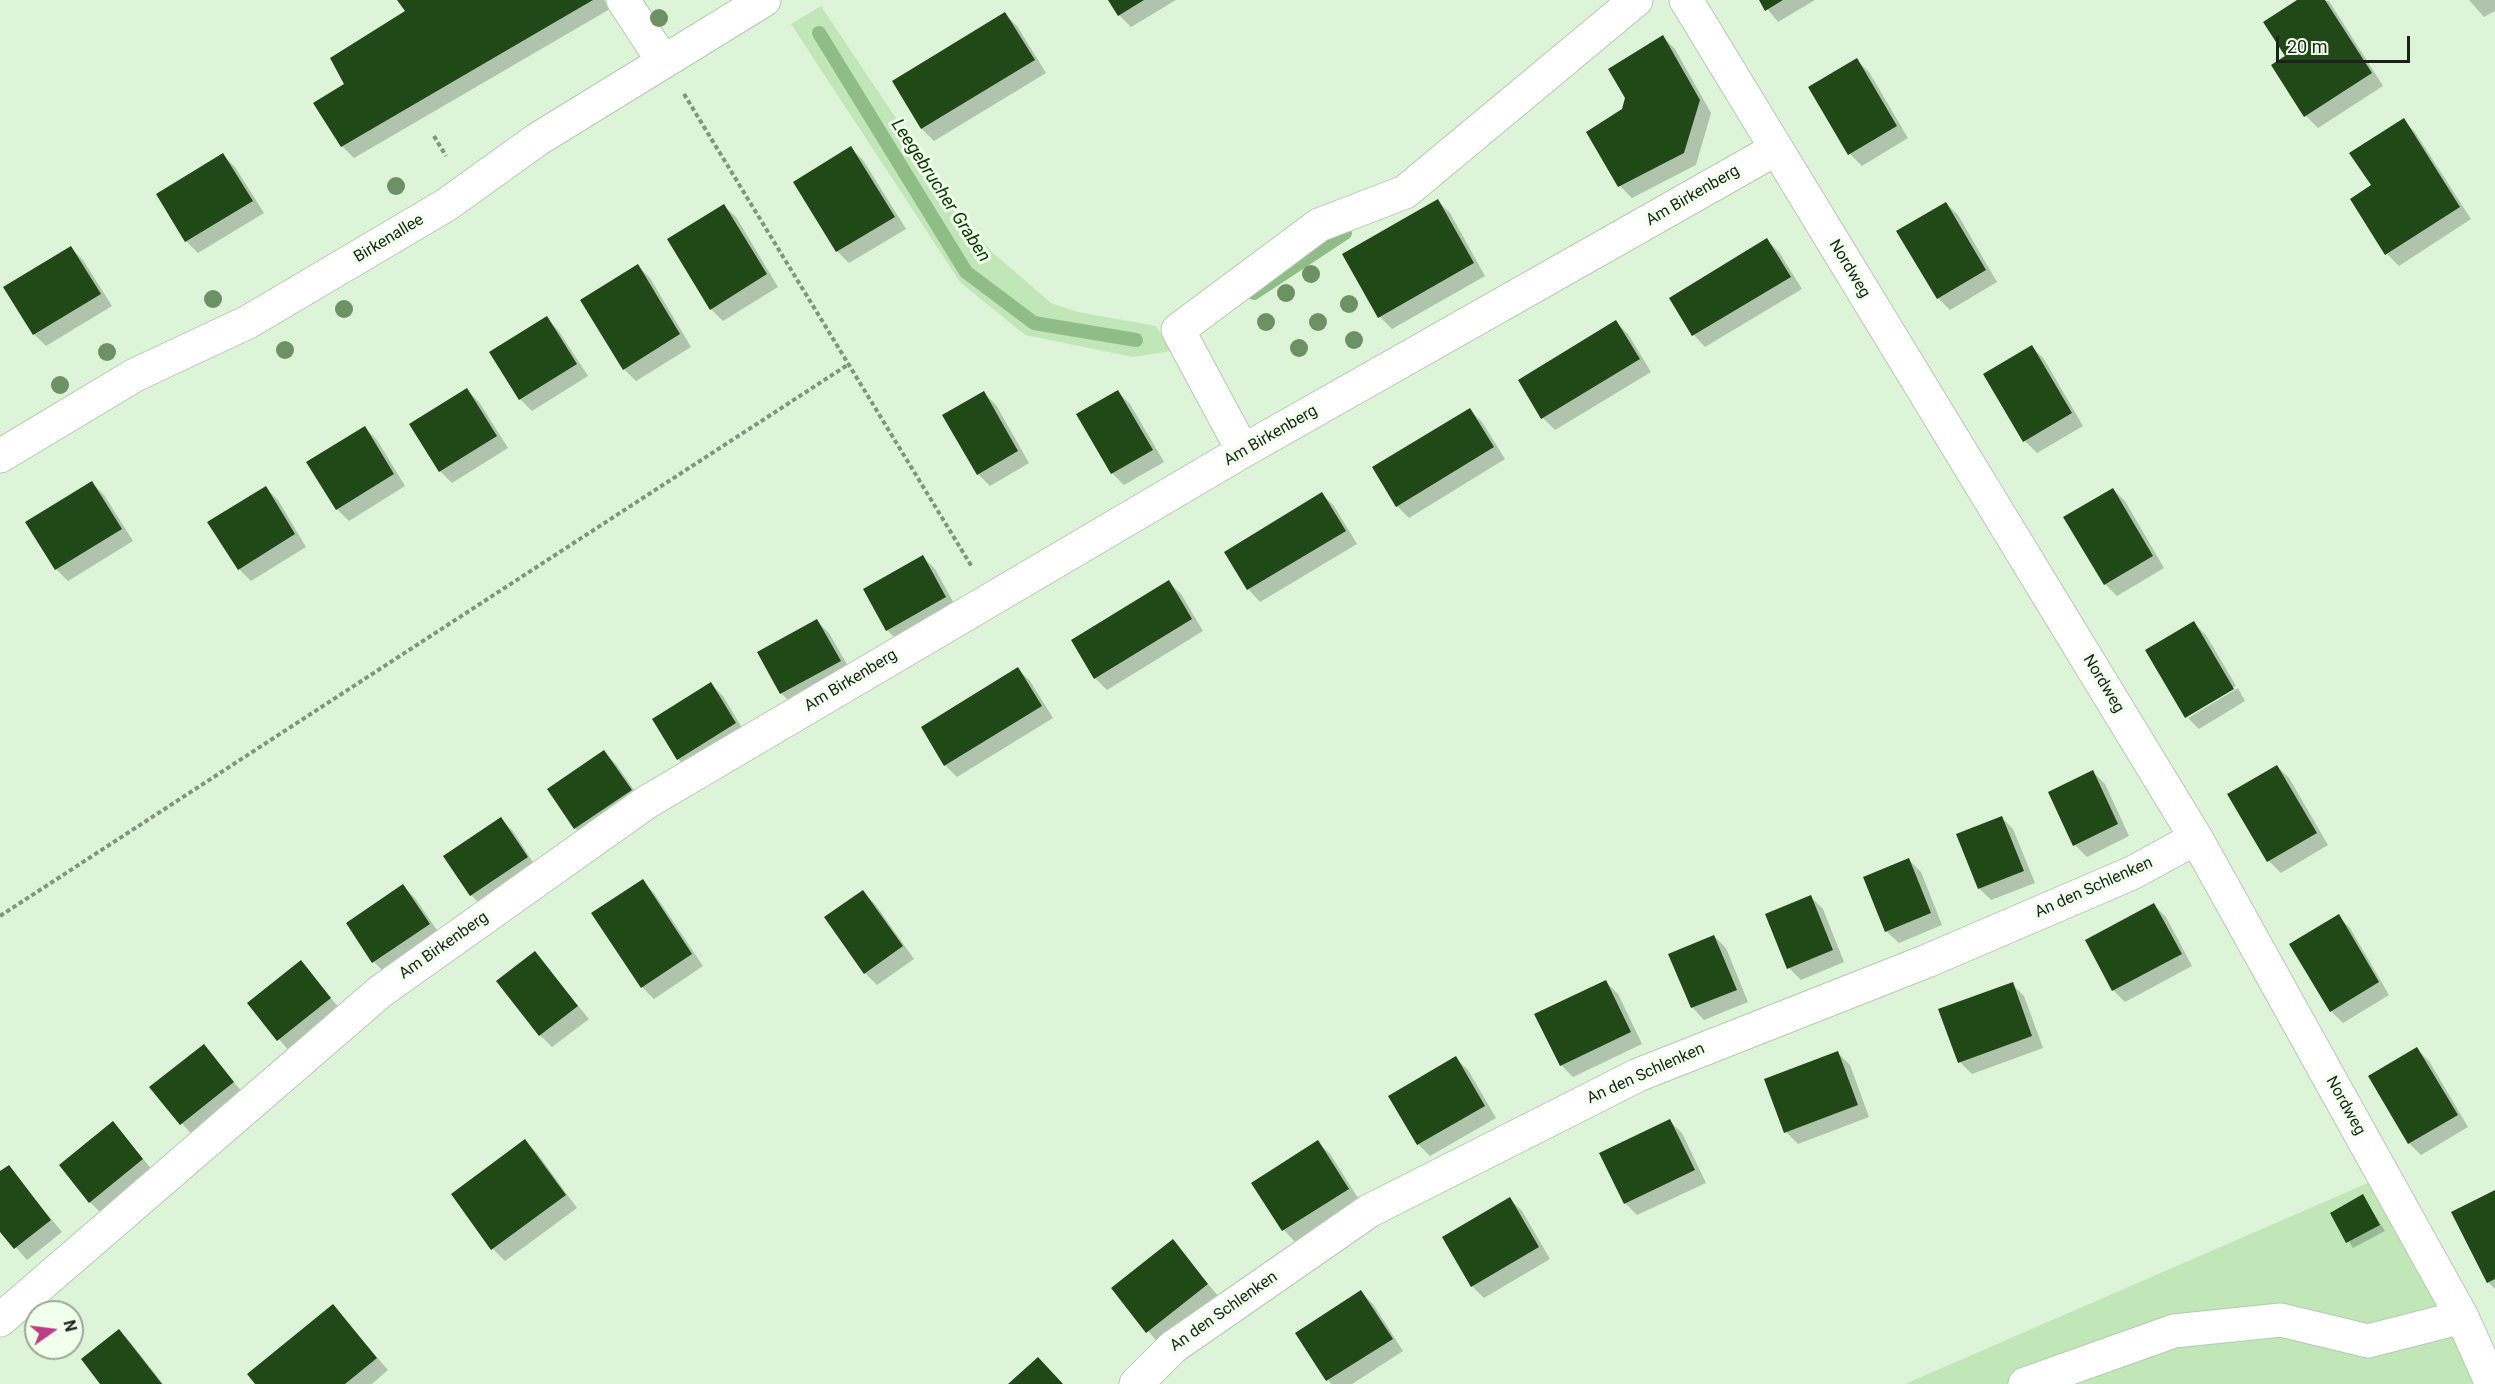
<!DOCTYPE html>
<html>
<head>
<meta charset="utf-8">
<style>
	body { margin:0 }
	#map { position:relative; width:2495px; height:1384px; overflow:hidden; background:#ddf4d8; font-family:Roboto,sans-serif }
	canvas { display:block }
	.north { position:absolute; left:24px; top:1300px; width:60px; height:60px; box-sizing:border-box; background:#f1ffed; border:2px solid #9ba798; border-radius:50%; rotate:76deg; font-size:16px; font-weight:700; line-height:24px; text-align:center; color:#1a2318 }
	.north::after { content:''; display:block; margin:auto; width:21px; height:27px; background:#bf3d85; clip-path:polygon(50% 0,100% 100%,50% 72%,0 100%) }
	.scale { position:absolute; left:2276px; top:36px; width:134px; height:27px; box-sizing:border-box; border:3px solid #1a2318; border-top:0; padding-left:8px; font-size:18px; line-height:21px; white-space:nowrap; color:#1a2318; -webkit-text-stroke:4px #f1ffed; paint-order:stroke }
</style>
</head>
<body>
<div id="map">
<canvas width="2495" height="1384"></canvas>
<div class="north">N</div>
<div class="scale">20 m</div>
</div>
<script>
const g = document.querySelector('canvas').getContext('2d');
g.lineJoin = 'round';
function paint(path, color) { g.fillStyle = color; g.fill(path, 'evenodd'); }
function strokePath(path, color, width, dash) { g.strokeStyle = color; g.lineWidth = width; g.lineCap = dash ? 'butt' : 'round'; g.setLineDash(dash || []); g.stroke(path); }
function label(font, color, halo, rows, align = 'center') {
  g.font = font + ' Roboto,sans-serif'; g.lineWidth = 6; g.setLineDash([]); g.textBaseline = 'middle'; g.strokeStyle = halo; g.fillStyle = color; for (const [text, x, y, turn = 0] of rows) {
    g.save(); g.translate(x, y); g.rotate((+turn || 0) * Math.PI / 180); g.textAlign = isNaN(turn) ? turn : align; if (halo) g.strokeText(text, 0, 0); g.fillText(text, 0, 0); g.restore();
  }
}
paint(new Path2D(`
	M821,6L962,217L992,252L1051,303L1078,312L1156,326L1172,351L1133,357L1025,335L960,282L791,24Z
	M2370,1182L2456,1343L2473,1384H1905Z`), '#c1e7b9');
paint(new Path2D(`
	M399,0H604L610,9L354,158L342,146L346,84L407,11Z
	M1110,0H1176L1131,27L1119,15Z
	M1760,0H1815L1778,22Z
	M2300,0L2329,1L2383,86L2318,128L2306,116Z
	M2469,0H2495V11L2484,17Z
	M1005,14L1017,26L1046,73L934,141L922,129L894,81Z
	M1663,37L1675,49L1711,113L1696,165L1632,198L1620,186L1623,110Z
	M1857,60L1869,72L1908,138L1862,166L1850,154Z
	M2403,120L2415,132L2471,219L2399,266L2387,254L2373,186Z
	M851,148L863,160L906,229L849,263L837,251L795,183Z
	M223,155L235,167L264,213L198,253L186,241L158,194Z
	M1438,201L1450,213L1485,276L1392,329L1380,317L1344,255Z
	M1946,203L1958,215L1997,282L1950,310L1938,298Z
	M724,206L736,217L778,287L723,321L711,309Z
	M1767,240L1779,252L1802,289L1705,347L1694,335L1671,298Z
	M71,248L83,260L112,306L46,346L34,334Z
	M638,266L650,278L691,347L636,381L624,369Z
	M546,318L558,330L588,376L532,411L520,399Z
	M1616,322L1628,334L1651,372L1555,430L1543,418L1520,380Z
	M2032,347L2044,359L2083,426L2037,453L2025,441L1985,375Z
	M467,390L479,402L508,448L452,483L440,471Z
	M1118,392L1130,404L1164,462L1124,485L1112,473Z
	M984,393L996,405L1029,463L990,486L978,474Z
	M1470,410L1482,422L1505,459L1409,518L1397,506Z
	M365,428L377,440L405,486L349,521L337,509Z
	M92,483L104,495L133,541L68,581L56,569L27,522Z
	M266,488L278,500L306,547L251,581L239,569Z
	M2113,489L2125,501L2164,568L2117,596L2105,584Z
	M1322,494L1334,506L1357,544L1260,602L1249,590L1226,552Z
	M923,557L935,569L957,609L899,642L887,630Z
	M1169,582L1181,594L1203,631L1107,690L1095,678Z
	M817,621L829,633L852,673L793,705L781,693L759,653Z
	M2194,623L2206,635L2236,686L2188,715V718L2187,717Z
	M1018,669L1030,681L1053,718L957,777L945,765Z
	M711,684L723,696L747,736L690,771L678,759Z
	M2238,688L2245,701L2199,729L2188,718Z
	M604,752L616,764L643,803L587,840L575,828Z
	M2277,766L2289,778L2328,845L2281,873L2269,861Z
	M2093,772L2105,784L2129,836L2087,857L2075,845Z
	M2001,817L2013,829L2035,883L1991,900L1979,888Z
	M501,819L513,831L538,870L483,907L471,895L445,856Z
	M1909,860L1921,872L1942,925L1899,943L1886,931Z
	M642,881L654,893L703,966L654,999L642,987Z
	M403,886L415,898L441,936L386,974L374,962L348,923Z
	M863,892L875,904L914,959L877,985L865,973Z
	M1810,896L1823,909L1844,962L1801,980L1789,968Z
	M2154,905L2166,917L2192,966L2125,1002L2113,990Z
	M2338,916L2350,928L2389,995L2343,1023L2331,1011Z
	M1714,936L1726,948L1748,1002L1704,1020L1692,1007Z
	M535,953L589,1019L552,1047L540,1035Z
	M300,962L341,1010L290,1052L249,1004Z
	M1606,982L1618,994L1642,1044L1573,1077L1561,1065Z
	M2012,984L2024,996L2043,1048L1972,1074L1960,1062Z
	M203,1046L244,1094L193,1136L151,1088Z
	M2417,1049L2429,1061L2468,1127L2421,1155L2409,1143Z
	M1838,1053L1850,1065L1869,1117L1798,1144L1786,1132Z
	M1456,1058L1468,1070L1496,1118L1430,1156L1418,1144L1390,1096Z
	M1670,1121L1682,1133L1706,1183L1637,1215L1625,1203L1601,1154Z
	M113,1123L154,1172L102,1214L90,1202Z
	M525,1141L537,1153L577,1208L505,1261L493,1249Z
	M1318,1142L1330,1154L1360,1201L1295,1242L1284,1230L1253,1183Z
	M8,1167L62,1232L27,1260L0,1229V1173Z
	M2495,1191V1289L2488,1282Z
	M2363,1196L2385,1231L2353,1248L2332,1214Z
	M1510,1199L1522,1211L1550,1259L1484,1298L1472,1286Z
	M1172,1241L1219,1297L1159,1344L1113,1289Z
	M1361,1292L1373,1304L1403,1351L1352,1384H1331L1297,1333Z
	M333,1306L388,1370L372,1384H257Z
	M119,1331L131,1343L163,1384H102Z`), '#0003');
strokePath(new Path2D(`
	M819,33L966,272L1034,323L1136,340
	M1254,293L1345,233`), '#90bd87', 14);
paint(new Path2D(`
	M397,0H593L341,147L313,103L344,84L330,58L405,11Z
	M1108,0H1144L1118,16Z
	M1759,0H1783L1765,11Z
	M2297,0H2325L2372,73L2304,117L2271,65L2285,56L2263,22Z
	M1005,12L1035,60L921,129L892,81Z
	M1663,35L1700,100L1684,153L1618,187L1586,132L1622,109L1625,98L1608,69Z
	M1857,58L1897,126L1848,155L1808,87Z
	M2404,118L2460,207L2385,255L2350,199L2371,185L2349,153Z
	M851,146L895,217L836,252L793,182Z
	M223,153L253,201L185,242L156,194Z
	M1438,199L1474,263L1378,318L1342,254Z
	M1946,202L1986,270L1937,299L1896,231Z
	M724,204L767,274L710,310L667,239Z
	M1767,238L1791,277L1692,336L1669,298Z
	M71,246L101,294L33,335L3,287Z
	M638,264L680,334L623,370L580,300Z
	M547,316L577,364L519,400L489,352Z
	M1616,320L1640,359L1541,419L1518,380Z
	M2032,345L2072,413L2023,442L1983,374Z
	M467,388L497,436L439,472L409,424Z
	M1118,390L1153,450L1111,474L1076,414Z
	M984,391L1018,451L977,475L942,415Z
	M1470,408L1494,447L1396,507L1372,467Z
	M365,426L394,474L336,510L306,462Z
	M92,481L122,529L55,570L25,522Z
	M266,486L295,534L238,570L207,522Z
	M2113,488L2153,556L2104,585L2063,517Z
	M1322,492L1346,531L1247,590L1224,552Z
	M923,555L946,597L886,631L863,589Z
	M1169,580L1192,619L1094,679L1071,640Z
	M817,619L841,661L780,694L757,652Z
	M2194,621L2234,689L2185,718L2145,650Z
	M1018,667L1042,706L944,766L921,727Z
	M711,682L736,723L677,760L652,719Z
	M604,750L632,790L574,829L547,789Z
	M2277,765L2317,833L2267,862L2227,794Z
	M2093,770L2118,824L2073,846L2048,792Z
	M2002,816L2024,871L1978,889L1956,834Z
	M501,817L528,857L470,896L443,856Z
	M1909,858L1931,913L1885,932L1863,877Z
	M643,879L692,954L641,988L591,913Z
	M403,884L430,924L372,963L346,923Z
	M863,890L903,946L864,974L824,917Z
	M1811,895L1833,950L1787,969L1765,914Z
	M2154,903L2182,954L2112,991L2085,940Z
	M2339,914L2379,982L2330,1012L2289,944Z
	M1714,935L1737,990L1691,1008L1668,954Z
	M535,951L578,1006L539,1036L496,981Z
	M301,960L331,998L277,1041L247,1003Z
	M1606,980L1631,1032L1560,1066L1534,1014Z
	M2013,982L2032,1036L1958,1063L1938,1009Z
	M204,1044L234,1082L180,1125L149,1087Z
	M2417,1047L2458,1115L2408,1144L2368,1076Z
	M1838,1051L1858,1105L1784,1133L1764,1079Z
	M1456,1056L1485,1106L1417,1145L1388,1096Z
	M1670,1119L1695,1170L1624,1204L1599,1153Z
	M113,1121L143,1159L89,1203L59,1165Z
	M525,1139L566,1195L491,1250L451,1194Z
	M1318,1140L1349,1189L1282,1231L1251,1183Z
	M9,1165L51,1220L14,1249L0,1232V1171Z
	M2495,1190V1279L2487,1283L2451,1212Z
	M2363,1194L2380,1225L2346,1243L2330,1213Z
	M1510,1197L1539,1247L1471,1287L1442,1237Z
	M1173,1239L1208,1284L1146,1333L1111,1288Z
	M1361,1290L1393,1339L1326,1381L1295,1333Z
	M333,1304L377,1358L345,1384H255L247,1374Z
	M119,1329L162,1384H100L81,1359Z
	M1038,1357L1063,1384H1008Z`), '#214917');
const minor = new Path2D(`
	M623,0L663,61
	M1686,0L2196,838L2462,1317L2492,1384
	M1243,451L1178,330L1319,225L1405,192L1636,0
	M0,456L135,375L248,322L446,205L538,139L764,0
	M0,1320L381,991L647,802L1243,451L1776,149
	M1136,1384L1173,1347L1369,1211L1638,1075L1927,961L2132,873L2196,838
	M2025,1384L2174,1331L2281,1320L2368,1341L2462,1317`);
strokePath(minor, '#b4caaf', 35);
strokePath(new Path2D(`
	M684,94L972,567
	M434,136L446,156
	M0,916L849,364`), '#83937f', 4, [4.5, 3]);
strokePath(minor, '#fff', 33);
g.fillStyle = '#6d9064';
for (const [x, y] of [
	[659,18],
	[396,186],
	[1311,274],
	[1286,293],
	[213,299],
	[1349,304],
	[344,309],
	[1266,322],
	[1318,322],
	[1354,340],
	[1299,348],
	[285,350],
	[107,352],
	[60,385]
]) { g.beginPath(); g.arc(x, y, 9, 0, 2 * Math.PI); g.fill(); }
label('16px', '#1a2318', '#f1ffed', [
	["Am Birkenberg",1693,196,-30],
	["Birkenallee",389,239,-31],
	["Nordweg",1849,269,59],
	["Am Birkenberg",1271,436,-30],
	["Am Birkenberg",851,681,-31],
	["Nordweg",2103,684,59],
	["An den Schlenken",2094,888,-24],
	["Am Birkenberg",444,946,-35],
	["An den Schlenken",1646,1074,-24],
	["Nordweg",2345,1106,61],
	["An den Schlenken",1224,1312,-35]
]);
label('italic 18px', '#0b3800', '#f1ffed', [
	["Leegebrucher Graben",940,191,57]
]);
</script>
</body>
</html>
